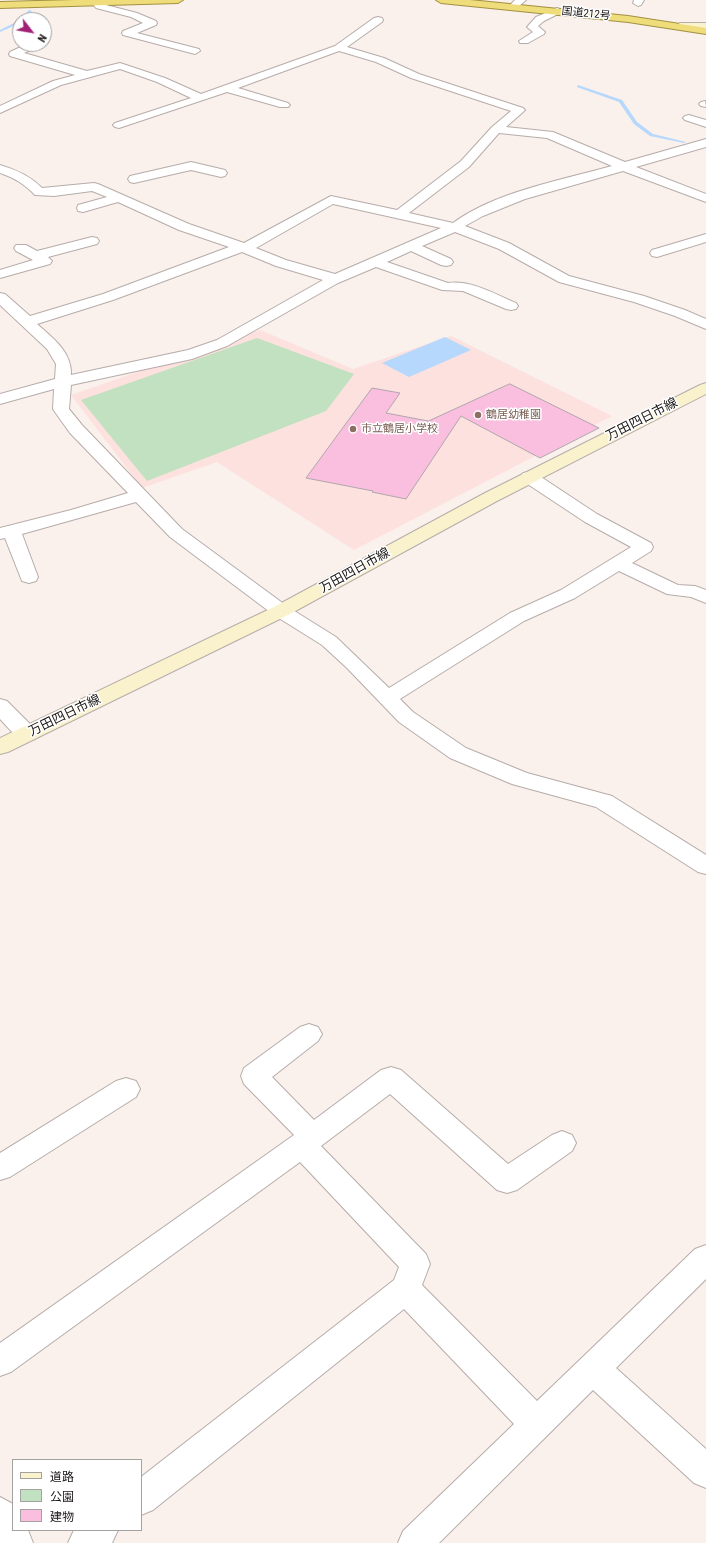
<!DOCTYPE html>
<html>
<head>
<meta charset="utf-8">
<style>
	body { margin:0 }
	#map { position:relative; width:706px; height:1543px; overflow:hidden; background:#faf0ec; font-family:"Roboto Condensed","Noto Sans JP",sans-serif }
	canvas { display:block }
	.legend { position:absolute; left:12px; top:1459px; width:130px; height:72px; box-sizing:border-box; background:#fff; border:1px solid #a3a2a1; margin:0; padding:5px 7px; list-style:none; font-size:12px; color:#1a1615 }
	.legend li { display:flex; align-items:center; gap:8px; height:20px }
	.legend b { width:20px; border:1px solid #a3a2a1 }
	.north { position:absolute; left:12px; top:12px; width:40px; height:40px; box-sizing:border-box; background:#fff; border:1px solid #a3a2a1; border-radius:50%; rotate:121deg; font-size:11px; font-weight:700; line-height:16px; text-align:center; color:#1a1615 }
	.north::after { content:''; display:block; margin:auto; width:14px; height:18px; background:#a02175; clip-path:polygon(50% 0,100% 100%,50% 72%,0 100%) }
</style>
</head>
<body>
<div id="map">
<canvas width="706" height="1543"></canvas>
<ul class="legend">
<li><b style="height:5px;background:#f9f2cd"></b>道路</li>
<li><b style="height:11px;background:#c1e1c0"></b>公園</li>
<li><b style="height:11px;background:#fabfdf"></b>建物</li>
</ul>
<div class="north">N</div>
</div>
<script>
const g = document.querySelector('canvas').getContext('2d');
g.lineJoin = 'round';
function paint(path, color) { g.fillStyle = color; g.fill(path, 'evenodd'); }
function strokePath(path, color, width, dash) { g.strokeStyle = color; g.lineWidth = width; g.lineCap = dash ? 'butt' : 'round'; g.setLineDash(dash || []); g.stroke(path); }
function label(font, color, halo, rows, align = 'center') {
  g.font = font + ' "Roboto Condensed","Noto Sans JP",sans-serif'; g.lineWidth = 3; g.setLineDash([]); g.textBaseline = 'middle'; g.strokeStyle = halo; g.fillStyle = color; for (const [text, x, y, turn = 0] of rows) {
    g.save(); g.translate(x, y); g.rotate((+turn || 0) * Math.PI / 180); g.textAlign = isNaN(turn) ? turn : align; if (halo) g.strokeText(text, 0, 0); g.fillText(text, 0, 0); g.restore();
  }
}
paint(new Path2D(`
	M260,330L353,369L451,336L612,416L354,550L217,462L142,488L71,395Z`), '#fce1de');
paint(new Path2D(`
	M257,338L354,374L326,411L147,481L81,400Z`), '#c1e1c0');
paint(new Path2D(`
	M445,337L471,350L409,377L382,363Z`), '#b6d8fd');
paint(new Path2D(`
	M29,10L32,11L22,20H20L18,24L0,32V30L16,22Z
	M578,85L622,100L637,122L653,134L686,142L684,143L650,136L634,124L619,102L577,87Z`), '#b6d8fd');
const building = new Path2D(`
	M510,384L599,428L540,458L461,416L406,499L372,492L373,491L306,478L372,388L400,393L386,413L428,421Z`);
paint(building, '#fabfdf');
strokePath(building, '#b0a7ac', 1);
const minor = new Path2D(`
	M97,0L100,1L102,4L137,13L156,21L157,23L156,25L137,33L199,49L200,51L195,54L123,35L122,33L123,31L143,23L131,17L96,8L92,3Z
	M515,0H526L517,8H511L509,6Z
	M634,0H644L641,5L638,6L633,3Z
	M557,8L560,9L562,11L560,13L544,21L538,26L545,32L544,34L528,43H520L519,41L533,32L527,27L536,17Z
	M378,17L382,18L383,20L382,22L347,47L384,58L419,74L523,108L525,110L523,112L506,127L553,132L625,162L706,139V147L636,167L706,194V202L623,171L525,199L483,216L465,226L509,243L569,276L644,296L685,310L706,319V329L675,316L634,302L559,282L499,249L455,232L422,246L451,259L453,262L451,265L446,266L441,265L411,251L387,262L448,283C472,280 494,294 516,303L518,306L516,309L511,310L506,309L463,291L442,290L376,267L338,283L227,346L192,359L71,385L69,409L82,425L182,529L288,607L336,637L389,688L510,613L561,590L631,547L585,522L523,481L520,477L523,473L529,472L535,473L597,514L651,543L653,547L651,551L632,563L678,585L695,586L706,590V603L691,597L667,594L619,571L575,598L524,621L400,699L413,712L466,748L527,773L612,796L706,855V874L698,872L596,807L512,784L450,758L399,722L347,668L322,645L274,615L170,537L136,502L22,534L38,577L36,581L29,583L22,581L5,538L0,539V528L71,510L128,493L70,433L55,412L53,409L54,389L0,404V394L55,379L56,364L47,349L0,305V293L5,294L30,316L103,294L229,247L179,230L118,202L83,212L78,211L77,208L78,205L107,197L92,191L54,196L35,195C24,184 15,178 0,173V165C17,170 30,176 42,188L94,183L98,184L189,224L244,243L331,196L397,210L461,161L492,127L511,111L411,78L376,62L339,51L238,88L288,103L290,105L288,107H280L227,92L119,128L115,127L113,125L115,123L191,98L157,82L120,69L61,85L0,113V106L53,81L75,75L10,56L9,54L10,52L27,44H37V47L24,53L87,71L120,63L165,78L201,94L335,46L374,18ZM499,133L547,138L612,166C562,180 495,192 453,223L409,213L469,167ZM333,204L441,228L335,274L286,260L256,248ZM242,252L276,266L323,280L217,340L188,350L71,375C72,352 53,338 37,324L113,300Z
	M705,101L706,107L701,106L699,104L701,102Z
	M689,115L706,120V127L685,120L683,118L685,116Z
	M191,162L225,170L227,173L225,176L221,177L191,170L134,183L130,182L128,179L130,176Z
	M706,234V242L657,257L652,256L650,253L652,250Z
	M92,237L97,238L99,241L97,244L48,257L52,261L50,264L0,278V270L33,260L16,251L14,248L16,245H26L37,251Z
	M0,699L7,701L35,729L38,734L35,739C18,743 10,729 0,719Z
	M309,1024L318,1027L322,1034L318,1041L272,1077L314,1120L381,1070L391,1067L401,1070L508,1164L552,1135L562,1131L572,1135L576,1143L572,1151L517,1190L507,1193L497,1190L390,1094L321,1146L426,1254L430,1264L422,1285L537,1401L695,1249L706,1245V1279L616,1368L706,1449V1488L694,1483L593,1390L439,1543H398L403,1531L514,1424L404,1309L153,1510L141,1515V1477L394,1280L399,1267L300,1162L11,1372L0,1376V1343L294,1135L244,1084L241,1076L244,1068L300,1027Z
	M126,1078L136,1081L140,1089L136,1097L10,1177L0,1180V1153L116,1081Z
	M0,1497L13,1504V1530H28L33,1543H0Z
	M74,1530H118L112,1543H68Z`);
const secondary = new Path2D(`
	M680,23H706V29L676,28L675,26Z
	M706,383V394L497,501L288,615L8,752L0,754V738L274,607L485,493L700,385Z`);
const trunk = new Path2D(`
	M75,0H183L178,3L0,8V2Z
	M436,0H470L628,16L706,28V34L628,22L441,3Z`);
strokePath(minor, '#b6aca9', 2);
strokePath(secondary, '#b6aca9', 2);
strokePath(trunk, '#a29141', 2);
paint(minor, '#fff');
paint(secondary, '#f9f2cd');
paint(trunk, '#efdc7a');
for (const [x, y, r, color] of [
	[478,415,4,"#8d6e63"],
	[353,429,4,"#8d6e63"]
]) { const dot = new Path2D(); dot.arc(x, y, r, 0, 2 * Math.PI); g.fillStyle = color; g.fill(dot); strokePath(dot, '#fff', 1.5); }
label('11px', '#1a1615', '#fff', [
	["国道212号",586,14,6]
]);
label('11px', '#785e54', '#fff', [
	["鶴居幼稚園",486,415],
	["市立鶴居小学校",361,429]
], 'left');
label('13px', '#1a1615', '#fff', [
	["万田四日市線",642,420,-27],
	["万田四日市線",355,571,-29],
	["万田四日市線",65,716,-26]
]);
</script>
</body>
</html>
